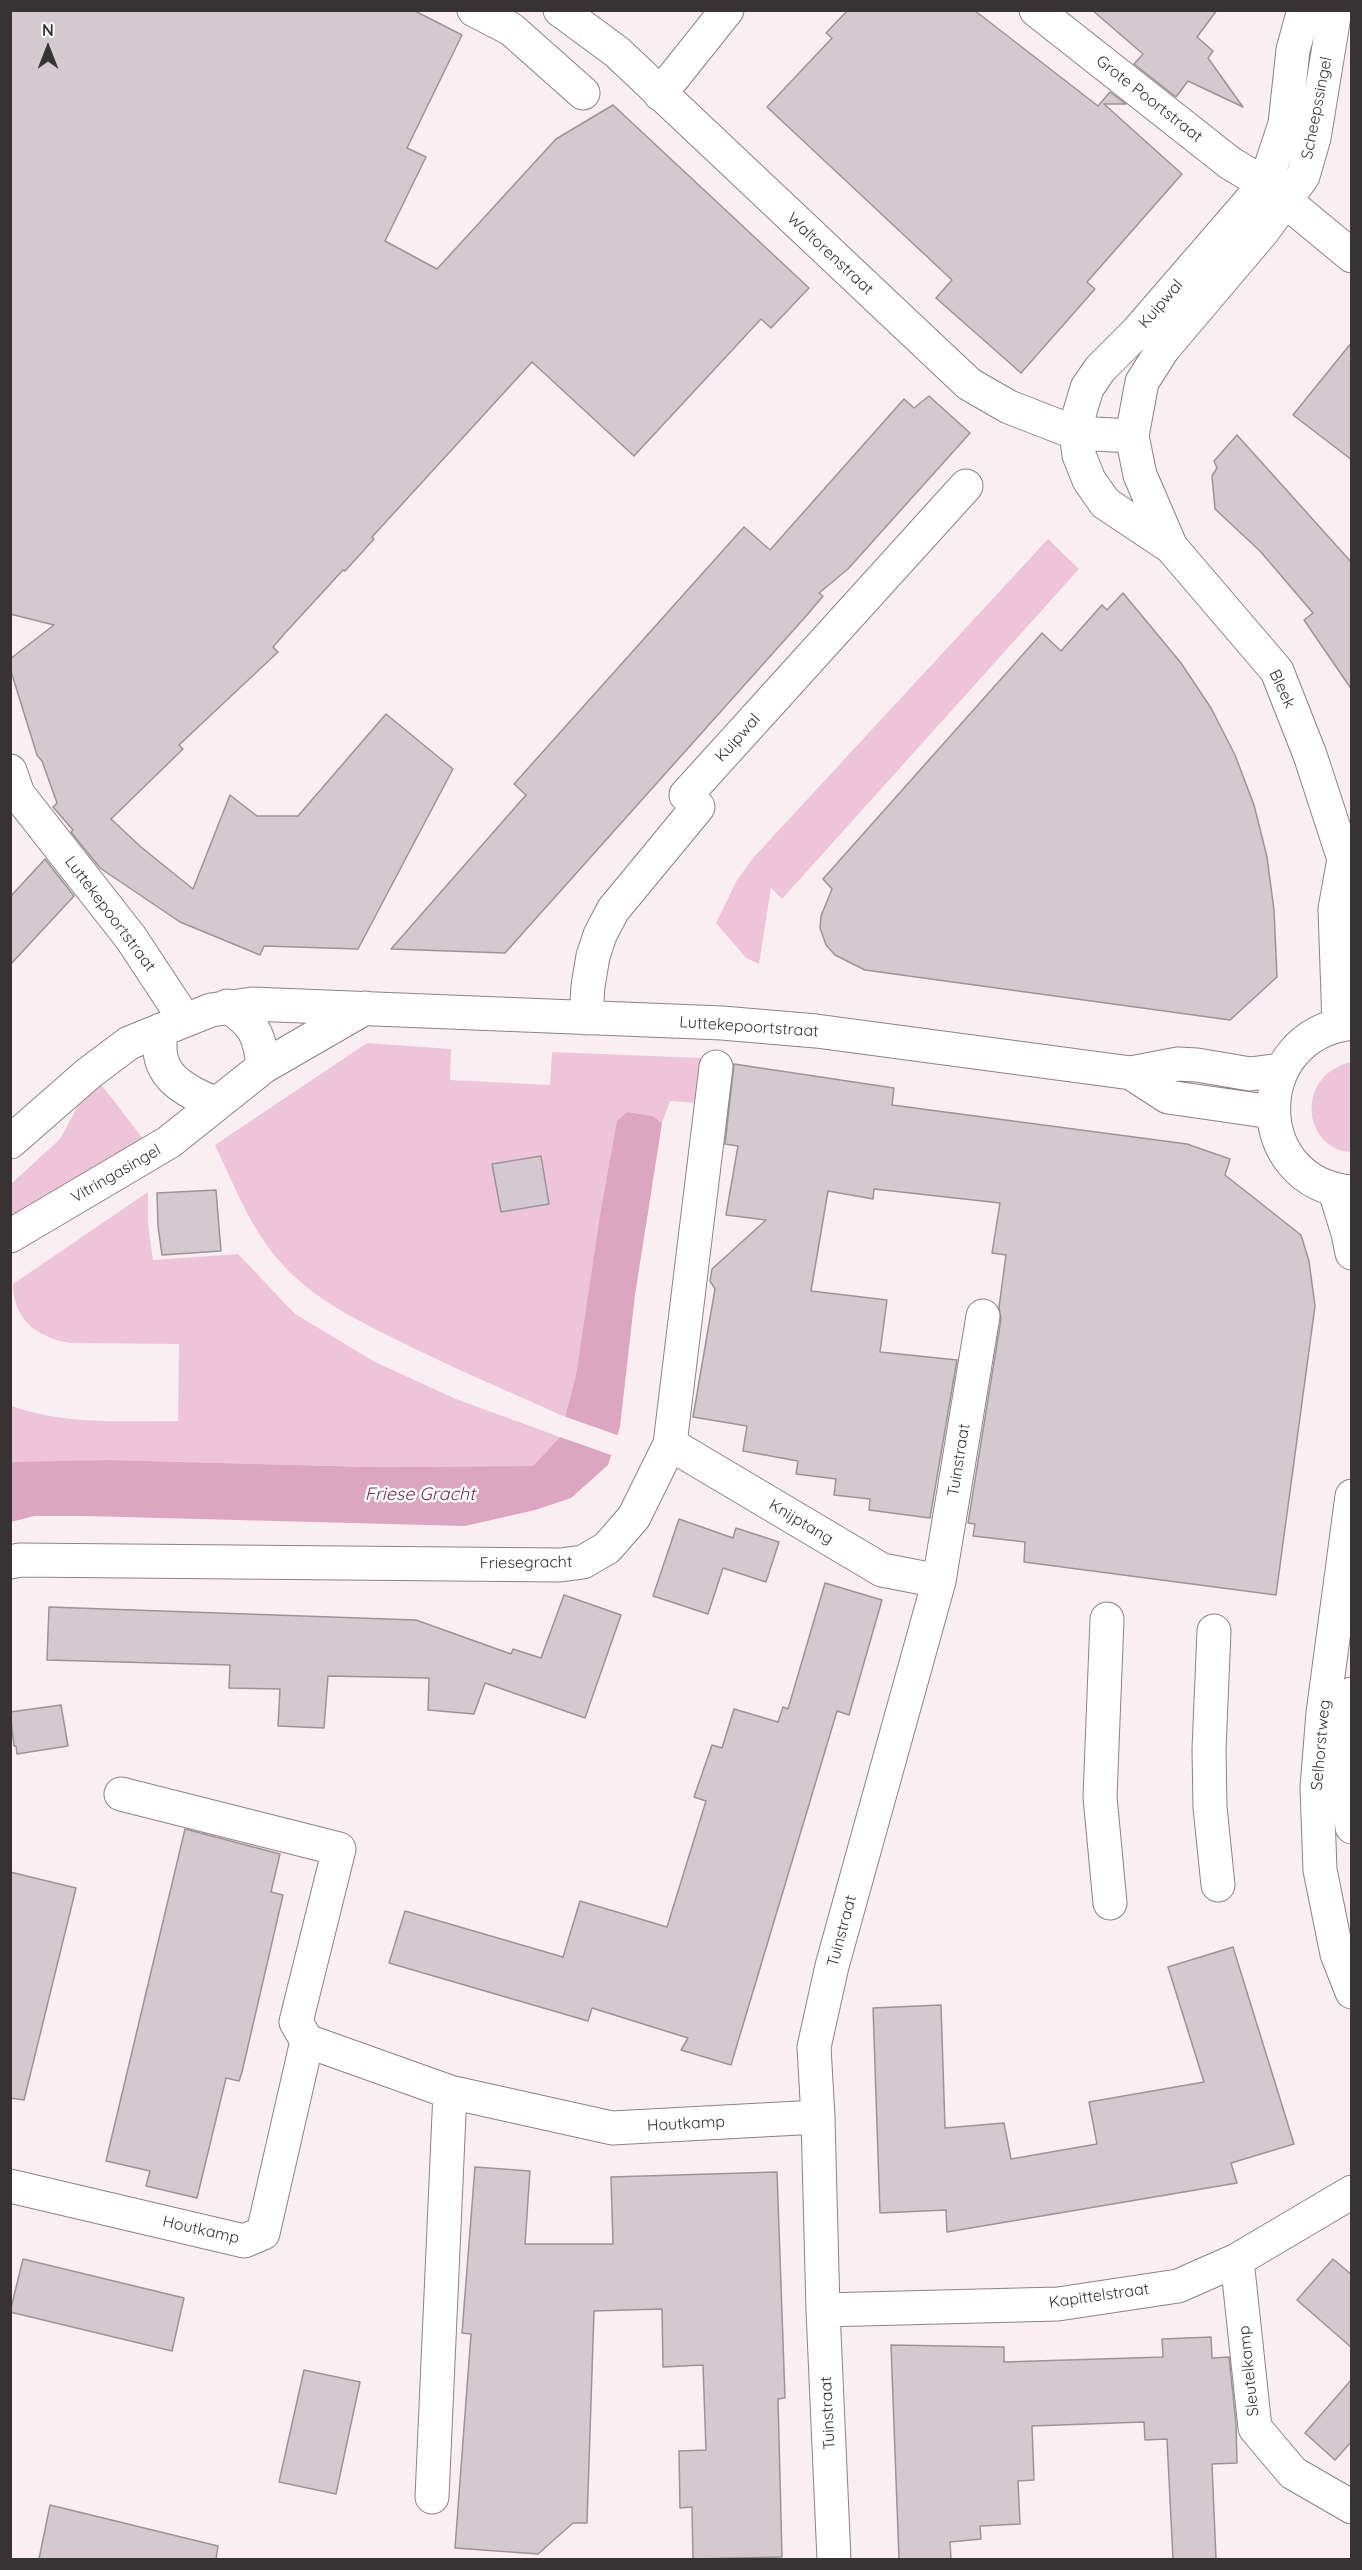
<!DOCTYPE html>
<html>
<head>
<meta charset="utf-8">
<style>
	body { margin:0 }
	#map { position:relative; width:1362px; height:2570px; overflow:hidden; background:#f9eff3; font-family:Quicksand,sans-serif }
	canvas { display:block }
	.frame { position:absolute; inset:0; border:12px solid #373335; pointer-events:none }
	.north { position:absolute; left:18px; top:18px; width:60px; height:60px; -webkit-text-stroke:4px #fff; paint-order:stroke; rotate:0deg; font-size:16px; font-weight:700; line-height:24px; text-align:center; color:#373335 }
	.north::after { content:''; display:block; margin:auto; width:21px; height:27px; background:#373335; clip-path:polygon(50% 0,100% 100%,50% 72%,0 100%) }
</style>
</head>
<body>
<div id="map">
<canvas width="1362" height="2570"></canvas>
<div class="frame"></div>
<div class="north">N</div>
</div>
<script>
const g = document.querySelector('canvas').getContext('2d');
g.lineJoin = 'round';
function paint(path, color) { g.fillStyle = color; g.fill(path, 'evenodd'); }
function strokePath(path, color, width, dash) { g.strokeStyle = color; g.lineWidth = width; g.lineCap = dash ? 'butt' : 'round'; g.setLineDash(dash || []); g.stroke(path); }
function label(font, color, halo, rows, align = 'center') {
  g.font = font + ' Quicksand,sans-serif'; g.lineWidth = 5; g.setLineDash([]); g.textBaseline = 'middle'; g.strokeStyle = halo; g.fillStyle = color; for (const [text, x, y, turn = 0] of rows) {
    g.save(); g.translate(x, y); g.rotate((+turn || 0) * Math.PI / 180); g.textAlign = isNaN(turn) ? turn : align; if (halo) g.strokeText(text, 0, 0); g.fillText(text, 0, 0); g.restore();
  }
}
paint(new Path2D(`
	M1048,539L1079,569L782,899L771,888L759,964L746,958L716,923L737,880L754,857Z
	M367,1043L451,1049L450,1080L550,1085L552,1052L701,1058L703,1069L698,1103L670,1101L662,1123L653,1116L627,1112L599,1221L576,1374L565,1417C508,1391 450,1367 395,1339C353,1318 314,1299 282,1264C251,1230 234,1185 215,1145Z
	M1351,1062L1352,1152C1305,1151 1292,1077 1351,1062Z
	M100,1083L144,1140L11,1218L10,1185L60,1139L80,1102Z
	M148,1192V1224L153,1260L238,1254L295,1314L375,1362L456,1399L560,1437L533,1466L370,1467L108,1460L11,1463V1406C66,1425 120,1421 178,1421L179,1344L71,1343C37,1338 13,1319 13,1284Z`), '#eec5d8');
paint(new Path2D(`
	M627,1112L653,1116L662,1123L635,1295L620,1427L608,1465L571,1498L535,1510L465,1526L85,1516H34L11,1522L10,1463L16,1462L108,1460L370,1467L533,1466L560,1437L576,1374L599,1221L617,1121Z`), '#dca6c0');
paint(new Path2D(`
	M563,1416L620,1436L614,1456L557,1436Z`), '#f9eff3');
const building = new Path2D(`
	M10,10H413L462,35L407,148L426,157L385,241L437,269L556,139L613,105L809,288L771,328L761,319L634,456L532,362L372,537L374,539L345,571L343,570L286,632L273,647L278,652L179,745L183,749L111,819L141,847L193,889L230,795L257,816H298L386,714L453,769L358,949L264,946L260,955L180,922L100,868L71,832L73,830L53,807L57,803L42,761L37,755L10,668V659L54,625L10,614Z
	M848,10H974L1098,106L1110,92L1126,104H1104L1182,174L1087,282L1095,289L1021,373L936,298L952,280L767,107L832,38L826,33Z
	M1092,10H1217L1197,37L1213,51L1208,58L1243,107L1188,81L1176,97L1134,64L1143,54Z
	M1352,342V460L1293,415Z
	M929,396L970,433L848,569L819,593L823,596L807,615L505,953L391,949L526,795L514,784L744,527L770,550L904,399L914,408Z
	M1237,435L1352,563V690L1304,620L1313,613L1260,551L1215,509L1212,476L1217,468L1214,461Z
	M1123,593L1181,663L1211,708L1235,755L1254,805L1267,857L1274,910L1277,977L1230,1020L865,970L835,955L826,945L820,928L821,916L832,889L823,879L1042,633L1061,651L1102,605L1107,610Z
	M45,859L74,896L10,965V897Z
	M734,1064L894,1088L892,1105L1187,1144L1230,1159L1225,1175L1301,1235L1309,1261L1315,1306L1276,1595L1024,1562L1025,1542L973,1536L975,1524L968,1523L1001,1319L999,1307L1006,1255L992,1253L1000,1203L874,1189L873,1199L828,1191L811,1291L887,1300L880,1352L957,1360L930,1518L869,1510L870,1499L834,1495L836,1479L796,1474L798,1461L743,1451L747,1426L693,1417L715,1289L710,1281L712,1269L766,1220L726,1215L738,1146L725,1144Z
	M541,1156L549,1204L501,1212L492,1164Z
	M216,1190L221,1251L162,1255L158,1226L157,1193Z
	M679,1519L733,1538L736,1528L779,1542L766,1582L723,1568L708,1614L653,1596Z
	M825,1583L882,1600L849,1715L837,1711L731,2065L681,2050L688,2038L592,2008L588,2021L389,1963L405,1911L563,1957L580,1901L667,1927L706,1801L694,1797L712,1745L722,1748L734,1709L778,1722L783,1707L788,1709Z
	M564,1595L621,1615L585,1718L485,1683L474,1714L428,1710L429,1678L328,1676L324,1728L278,1726L280,1689L229,1688L230,1665L47,1660L49,1607L416,1620L511,1654L513,1649L541,1658Z
	M61,1705L68,1746L17,1754L16,1746H14L10,1712Z
	M185,1829L280,1854L271,1892L283,1895L242,2072L239,2081L226,2078L197,2198L146,2186L150,2171L106,2161Z
	M10,1872L76,1888L24,2100L10,2098Z
	M1233,1947L1294,2144L1231,2163L1237,2183L947,2232L946,2210L880,2213L873,2008L941,2005L945,2128L1004,2123L1011,2159L1097,2144L1089,2102L1204,2082L1168,1967Z
	M475,2167L530,2171L525,2244H613L611,2177L777,2172L785,2398L778,2399L782,2557L693,2559L692,2507L680,2508L679,2451L706,2450L703,2365L663,2367L662,2309L594,2311L587,2523H573L538,2554L455,2548L471,2334L462,2333Z
	M23,2259L184,2298L172,2351L10,2312Z
	M1333,2259L1352,2275V2348L1297,2300Z
	M1211,2337L1212,2358L1229,2357L1236,2423L1237,2463L1212,2464L1216,2559H1173L1167,2439L1145,2440L1144,2422L1032,2426L1034,2480L1018,2481L1020,2524L980,2526L981,2539L950,2542L951,2559H899L891,2345L1004,2347V2362L1163,2357L1162,2339Z
	M304,2370L360,2382L336,2494L279,2482Z
	M1352,2379V2441L1335,2460L1305,2433Z
	M50,2505L218,2546L216,2559H39Z`);
paint(building, '#d3c9ce');
strokePath(building, '#9c9397', 1.5);
const minor = new Path2D(`
	M474,10L511,29L583,93
	M560,10L617,52L969,384L1009,407L1076,433L1132,436
	M1036,10L1230,163L1265,184L1352,256
	M1335,10L1314,138L1303,176L1263,231L1163,349L1142,382L1132,436L1140,475L1171,547L1277,671L1310,755L1344,859L1352,875
	M660,94L727,10
	M1171,547L1105,503L1089,480L1079,455L1076,433L1079,415L1087,388L1100,369L1137,332L1265,184L1285,124L1293,50L1304,10
	M10,771L18,794L131,938L185,1020
	M227,1006C254,1023 260,1035 263,1067
	M586,1018L588,986L593,956L600,935L613,910L698,807L686,795L966,486
	M1352,1023C1247,1035 1248,1184 1352,1192
	M1339,1025L1335,909L1344,859
	M161,1030C160,1043 158,1056 165,1068C173,1085 200,1098 216,1103
	M1131,1073L1168,1097L1272,1112
	M10,1142L89,1073L129,1043L211,1010L252,1004L722,1023L816,1031L1131,1073L1178,1064L1197,1065L1250,1074L1281,1070
	M1335,1191L1348,1233L1352,1253
	M10,1236L169,1142L263,1067L365,1008
	M670,1444L882,1570L939,1581
	M1352,1496L1323,1713L1317,1787L1320,1870L1337,1954L1352,1992
	M10,1562L20,1560L560,1565L583,1562L607,1548L634,1517L670,1444L716,1067
	M1107,1619L1100,1797L1110,1903
	M1214,1631L1209,1749L1210,1807L1218,1885
	M1352,1694L1348,1793L1352,1827
	M307,2041L450,2092L612,2128L818,2117
	M10,2186L244,2241L263,2233L307,2041L296,2022L339,1849L121,1794
	M1237,2260L1255,2428L1293,2473L1352,2507
	M823,2310L1058,2304L1178,2286L1237,2260L1352,2192
	M432,2497L450,2092
	M834,2560L823,2310L818,2117L814,2047L832,1966L939,1581L983,1316`);
strokePath(minor, '#8b8286', 35);
strokePath(minor, '#fff', 33);
label('16px', '#373335', '#fff', [
	["Grote Poortstraat",1149,99,38],
	["Scheepssingel",1317,108,-79],
	["Waltorenstraat",830,254,43],
	["Kuipwal",1161,304,-49],
	["Bleek",1282,689,65],
	["Kuipwal",738,738,-48],
	["Luttekepoortstraat",110,914,53],
	["Luttekepoortstraat",749,1027,4],
	["Vitringasingel",116,1174,-30],
	["Tuinstraat",959,1460,-81],
	["Knijptang",801,1522,31],
	["Friesegracht",526,1563,-1],
	["Selhorstweg",1321,1745,-85],
	["Tuinstraat",842,1931,-75],
	["Houtkamp",686,2124,-3],
	["Houtkamp",201,2230,13],
	["Kapittelstraat",1099,2296,-8],
	["Sleutelkamp",1249,2371,-96],
	["Tuinstraat",828,2413,-93]
]);
label('italic 18px', '#6f2e51', '#fff', [
	["Friese Gracht",420,1495]
]);
</script>
</body>
</html>
